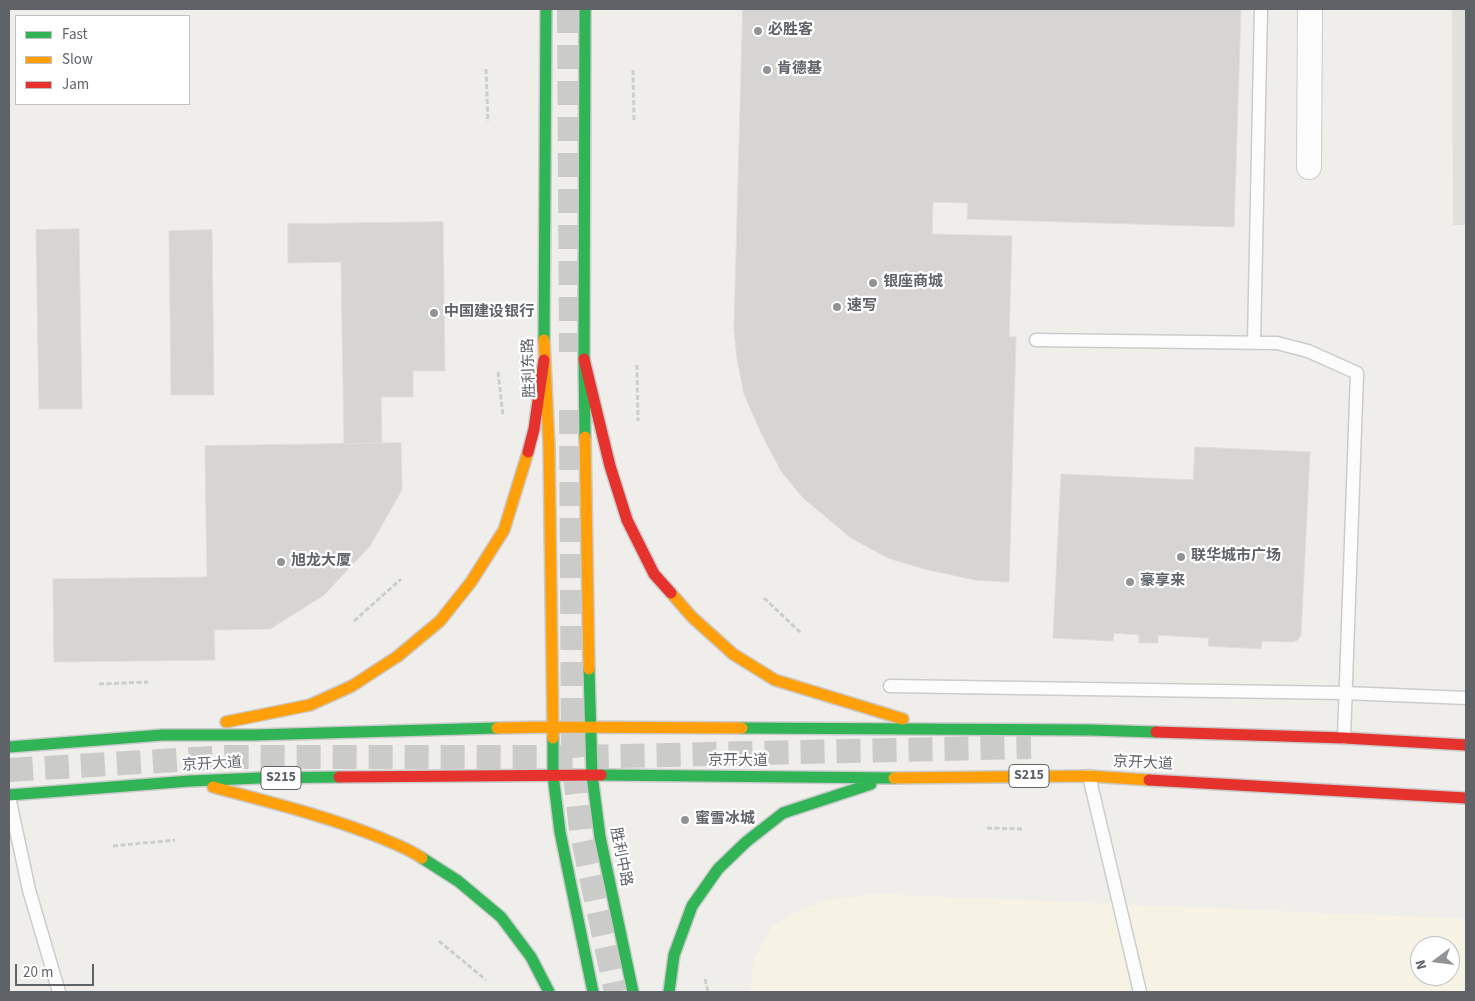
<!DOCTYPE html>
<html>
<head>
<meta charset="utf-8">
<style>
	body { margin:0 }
	#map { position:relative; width:1475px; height:1001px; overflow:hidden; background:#efeeea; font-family:"Source Sans 3",sans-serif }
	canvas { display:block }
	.frame { position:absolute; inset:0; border:10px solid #5f6368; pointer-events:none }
	.legend { position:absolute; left:15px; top:15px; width:175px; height:90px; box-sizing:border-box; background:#fff; border:1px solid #bfc1c3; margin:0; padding:6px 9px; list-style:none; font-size:15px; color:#5f6368 }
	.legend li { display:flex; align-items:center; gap:10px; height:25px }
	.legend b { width:25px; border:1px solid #bfc1c3 }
	.north { position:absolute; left:1410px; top:936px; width:50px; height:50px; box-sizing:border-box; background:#fff; border:1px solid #bfc1c3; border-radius:50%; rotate:255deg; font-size:14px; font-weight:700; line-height:20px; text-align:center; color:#5f6368 }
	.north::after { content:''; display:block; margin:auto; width:18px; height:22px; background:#919496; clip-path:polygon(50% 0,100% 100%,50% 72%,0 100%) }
	.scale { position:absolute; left:15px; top:964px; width:79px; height:22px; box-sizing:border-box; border:2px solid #5f6368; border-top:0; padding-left:6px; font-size:15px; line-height:18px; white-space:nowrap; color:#5f6368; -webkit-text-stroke:4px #fff; paint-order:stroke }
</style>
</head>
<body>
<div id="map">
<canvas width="1475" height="1001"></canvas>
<div class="frame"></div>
<ul class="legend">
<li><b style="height:6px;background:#30b455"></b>Fast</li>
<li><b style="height:6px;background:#ff9f0a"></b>Slow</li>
<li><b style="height:6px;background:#e5322d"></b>Jam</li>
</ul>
<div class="north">N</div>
<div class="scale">20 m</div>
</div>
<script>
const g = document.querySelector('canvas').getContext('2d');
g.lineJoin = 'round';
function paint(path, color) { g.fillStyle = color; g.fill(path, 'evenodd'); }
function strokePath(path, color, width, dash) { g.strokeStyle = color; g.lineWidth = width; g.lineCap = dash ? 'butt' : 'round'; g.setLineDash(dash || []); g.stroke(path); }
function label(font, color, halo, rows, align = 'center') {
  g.font = font + ' "Source Sans 3","Noto Sans SC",sans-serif'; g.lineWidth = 4.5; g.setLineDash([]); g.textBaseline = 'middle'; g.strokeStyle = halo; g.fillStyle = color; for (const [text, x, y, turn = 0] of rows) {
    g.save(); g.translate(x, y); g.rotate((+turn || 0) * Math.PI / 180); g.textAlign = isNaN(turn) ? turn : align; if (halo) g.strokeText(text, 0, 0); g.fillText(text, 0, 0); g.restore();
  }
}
paint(new Path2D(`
	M874,894L1466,919V992H750L754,960L772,927L798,911L825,901ZM1420,946H1450V976H1420Z`), '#f7f3e4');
paint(new Path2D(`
	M1452,9H1466V225H1453Z`), '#e2e0da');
const building = new Path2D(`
	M743,9H1241L1234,227L967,219L968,203L933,202L932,234L1012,236L1009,337H1016L1009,582L975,580L924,569L888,558L851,538L803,498L781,471L762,435L744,394L737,359L734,329Z
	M443,222L445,371H413V397H381L382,443L344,444L341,262L288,263V224Z
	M79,229L82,409H39L36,230Z
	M212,230L214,395H171L169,231Z
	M401,443L402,490L370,546L324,595L270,629L214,630L215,660L54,662L53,579L207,577L205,446Z
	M1195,447L1310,452L1301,635L1298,640L1292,642L1262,641L1261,649L1208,646L1209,638L1158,635V643H1139V635L1114,633L1113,641L1053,638L1061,474L1193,480Z`);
paint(building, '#d6d5d3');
strokePath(building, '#deddd9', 1);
strokePath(new Path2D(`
	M569,9L571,352
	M571,410L573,757L581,830L616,992
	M9,770L227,757H573L1031,747`), '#cbcbca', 24, [24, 12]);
const lane = new Path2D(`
	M1036,340L1277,343L1308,351L1357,373L1344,738
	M1254,342L1261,9
	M890,686L1345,693L1466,698
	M1089,776L1140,992
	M9,797L29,890L59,992`);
const street = new Path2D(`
	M1309,167L1310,9`);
const fast = new Path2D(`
	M585,9L584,359L585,437
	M544,340L546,9
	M589,669L592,775L600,837L633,992
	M742,728L1090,730L1156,732
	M553,738V775L560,832L593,992
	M9,747L162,735H254L497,728
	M601,775L894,778
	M9,795L190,781L259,778L339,777
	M422,858L458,881L501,917L531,957L549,992
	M669,992L674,955L692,906L718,869L746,842L783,813L871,784`);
const slow = new Path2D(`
	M544,340L549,446L553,738
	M585,437L589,669
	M671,593L692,617L733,654L775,680L903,719
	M226,722L310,705L352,686L398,656L440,621L471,582L504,530L528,452
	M497,728L552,727L742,728
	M894,778L1089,776L1149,780
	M213,787C269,802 327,816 381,838C395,844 409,849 422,858`);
const jam = new Path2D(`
	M584,359L610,466L627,520L654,574L671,593
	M528,452L534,429L544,360
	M1156,732L1344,738L1466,745
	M339,777L601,775
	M1149,780L1466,798`);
strokePath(lane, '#cbcccc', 15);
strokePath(street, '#cbcccc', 26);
strokePath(fast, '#cacacb', 14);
strokePath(slow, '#cacacb', 14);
strokePath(jam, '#cacacb', 14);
strokePath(new Path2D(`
	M486,69L488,122
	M633,70L634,121
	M637,365L638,421
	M498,372L503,416
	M764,598L801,633
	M354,621L401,579
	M99,684L148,682
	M987,828L1024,829
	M113,846L175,840
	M439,941L486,980
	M705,979L708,992`), '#cacfcc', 3, [5, 2.5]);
strokePath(lane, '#fdfcfc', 12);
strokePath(street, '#fdfcfc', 24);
strokePath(fast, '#30b455', 11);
strokePath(slow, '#ff9f0a', 11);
strokePath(jam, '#e5322d', 11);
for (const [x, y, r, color] of [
	[758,31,5,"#919496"],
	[767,70,5,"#919496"],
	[873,283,5,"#919496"],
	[837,307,5,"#919496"],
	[434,313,5,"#919496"],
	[1181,557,5,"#919496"],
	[281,562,5,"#919496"],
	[1130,582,5,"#919496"],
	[685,820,5,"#919496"]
]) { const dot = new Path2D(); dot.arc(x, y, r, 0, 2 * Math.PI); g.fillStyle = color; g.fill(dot); strokePath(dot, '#fff', 2); }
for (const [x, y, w] of [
	[1029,776,40],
	[281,778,40]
]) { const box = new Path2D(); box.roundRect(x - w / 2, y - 11.5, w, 23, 4); g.fillStyle = '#fff'; g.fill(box); strokePath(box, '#5f6368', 1); }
label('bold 14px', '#5f6368', null, [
	["S215",1029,776],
	["S215",281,778]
]);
label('bold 15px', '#5f6368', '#fff', [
	["必胜客",768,31],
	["肯德基",777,70],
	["银座商城",883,283],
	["速写",847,307],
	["中国建设银行",444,313],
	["联华城市广场",1191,557],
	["旭龙大厦",291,562],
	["豪享来",1140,582],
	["蜜雪冰城",695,820]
], 'left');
label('15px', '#5f6368', '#fff', [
	["胜利东路",530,368,-92],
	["京开大道",738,762],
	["京开大道",1143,764,3],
	["京开大道",212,765,-3],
	["胜利中路",620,857,79]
]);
</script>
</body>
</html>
